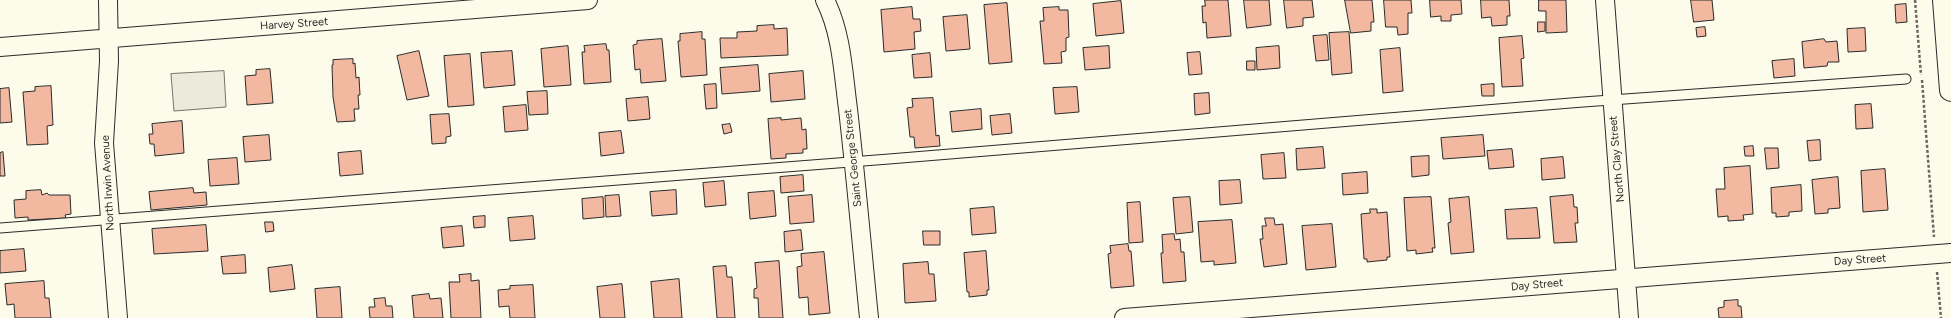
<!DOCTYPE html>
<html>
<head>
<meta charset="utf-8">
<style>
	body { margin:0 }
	canvas { display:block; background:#fdfbea }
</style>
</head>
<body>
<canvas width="1951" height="318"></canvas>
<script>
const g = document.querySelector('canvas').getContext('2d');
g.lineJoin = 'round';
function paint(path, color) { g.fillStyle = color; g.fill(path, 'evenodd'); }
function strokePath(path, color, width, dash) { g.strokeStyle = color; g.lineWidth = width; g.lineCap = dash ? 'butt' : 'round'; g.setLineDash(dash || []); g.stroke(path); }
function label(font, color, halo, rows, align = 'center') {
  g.font = font + ' Figtree,sans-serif'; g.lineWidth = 3; g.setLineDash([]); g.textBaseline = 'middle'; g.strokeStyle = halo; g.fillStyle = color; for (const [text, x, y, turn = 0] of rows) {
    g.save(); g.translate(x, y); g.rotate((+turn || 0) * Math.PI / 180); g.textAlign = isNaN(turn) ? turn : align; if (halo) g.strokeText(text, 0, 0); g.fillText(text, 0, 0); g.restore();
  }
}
const parking = new Path2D(`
	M224,71L226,107L174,111L171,74Z`);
paint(parking, '#eceadb');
strokePath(parking, '#74746e', 1);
const building = new Path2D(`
	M1205,0H1228L1231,36L1207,38L1206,22L1203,23L1202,6H1205Z
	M1244,0H1269L1271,25L1247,28Z
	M1284,0H1312L1314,17L1303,18V26L1287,28Z
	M1345,0H1372L1374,22H1371V31L1351,33Z
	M1384,0H1411L1412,13H1408V34L1398,35L1397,27H1386Z
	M1430,0H1461L1462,14L1451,15V21H1441V16L1431,17Z
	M1481,0H1509L1510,16H1507V25L1492,26L1491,17L1482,18Z
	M1539,0H1566L1567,32L1546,33V11H1539Z
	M1691,0H1712L1714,20L1694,22Z
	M1121,1L1124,33L1096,36L1093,4Z
	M1007,3L1012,62L989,64L984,5Z
	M1906,4L1907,22L1896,23L1895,5Z
	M912,7L913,19H920L921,31L914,32L915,49L884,52L881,10Z
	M1059,7V10H1068L1069,37L1066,38V51L1061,52L1062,63L1044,64L1040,21H1044L1043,8Z
	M967,15L970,49L946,51L943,17Z
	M1538,22H1545V31L1538,32Z
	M774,25V29L787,28L788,55L721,58L720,38H737V32L757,31V26Z
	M1705,27L1706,36L1697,37L1696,28Z
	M1865,28L1866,51L1848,52L1847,29Z
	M702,32V39H705L707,75L681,77L678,41H680V34Z
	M1349,32L1352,73L1332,75L1329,33Z
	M1327,35L1329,60L1316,61L1313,36Z
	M1522,36L1524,58L1521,59L1523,86L1502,87L1499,38Z
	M662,39L666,81L641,83L640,69L635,70L633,45L637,44V41Z
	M1824,39L1826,42L1837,41L1839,62H1828L1827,66L1804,68L1802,42Z
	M606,44L607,50H609L611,82L584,84L582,52H585L584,46Z
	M568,46L571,85L544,87L541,49Z
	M1109,46L1110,68L1085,70L1083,48Z
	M1279,46L1280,68L1257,70L1256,48Z
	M1400,48L1403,91L1383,93L1380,50Z
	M419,51L429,96L407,100L397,56Z
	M512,51L515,85L484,88L481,53Z
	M1200,52L1202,74L1189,75L1187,53Z
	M930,53L932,77L914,78L912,55Z
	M470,54L474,105L448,107L444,56Z
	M353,59V64L355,63L356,78L359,77L360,95H358L359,109H354L355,121L337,122L333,97L332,65H333V60Z
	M1794,59L1795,76L1774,78L1772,61Z
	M1247,61H1255V70H1247Z
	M758,65L760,91L722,94L720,68Z
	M270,69L273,103L247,105L245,76L256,75V70Z
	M803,71L805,99L771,102L769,74Z
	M716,84L717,108L706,109L704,85Z
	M1494,84V96H1482L1481,85Z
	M51,86L53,125L47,126L48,144L27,145L23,92L35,91V87Z
	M1077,87L1079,112L1055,114L1053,88Z
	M9,88L12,122L0,123V89Z
	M547,91L548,114L529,115L527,92Z
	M1209,93L1210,113L1195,115L1194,94Z
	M648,97L650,119L628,121L626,99Z
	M933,98L936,136L939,135L940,146L915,148L914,137H910L907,108L913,107L912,99Z
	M1871,104L1873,128L1856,129L1855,105Z
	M526,105L528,130L505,132L503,107Z
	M981,109L982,129L952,132L950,112Z
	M449,114L451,136L446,137V143L432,144L430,115Z
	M1010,114L1012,133L992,135L990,116Z
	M781,118V120L801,118L802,130L806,129L807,149H803V153L786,154V158L771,159L768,119Z
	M182,121L184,153L155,156L154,144H150L149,134H153L152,124Z
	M730,124L732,132L724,134L722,125Z
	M621,131L624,153L601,156L599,133Z
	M269,135L271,160L245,162L243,137Z
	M1483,135L1485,156L1443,159L1441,138Z
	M1820,140L1821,160L1809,161L1807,141Z
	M1753,146L1754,156H1745L1744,147Z
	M1323,147L1325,168L1297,170L1296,149Z
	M1765,148H1778L1779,168L1767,169Z
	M1512,149L1514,167L1489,169L1487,151Z
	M361,151L363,174L340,176L338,153Z
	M3,152L5,176H0V153Z
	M1284,153L1286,178L1263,179L1261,155Z
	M1429,156V175L1412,177L1411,157Z
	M1563,157L1565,178L1542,180L1541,159Z
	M237,158L239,184L210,186L208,160Z
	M1750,166L1753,214L1743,215L1744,220L1728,221V216L1718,217L1716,189H1725L1724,168Z
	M1885,169L1888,210L1863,212L1861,171Z
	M1367,172L1368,193L1343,195L1342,174Z
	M803,175L804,191L781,193L780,177Z
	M1838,177L1840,208L1828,209V213L1815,214L1812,180Z
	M1240,180L1242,203L1220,205L1219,181Z
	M724,181L726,205L705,207L703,183Z
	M1801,185L1802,211L1789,212V216L1776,217V213H1772L1771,188Z
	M193,188L194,193L206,192L207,205L151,210L149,192Z
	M41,190L42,195L47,193L49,195H70L71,214L65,215L66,218L28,220V217L15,218L14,200L26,199V191Z
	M676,190L677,214L652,216L650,192Z
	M774,191L776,216L750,219L748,193Z
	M619,195L621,216L606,217L605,196Z
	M812,195L814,222L790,224L788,197Z
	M1573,195L1574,207H1577L1578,223H1575L1577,242L1554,243L1550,197Z
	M603,197L604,217L583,219L582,199Z
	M1190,197L1193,232L1176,234L1173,198Z
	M1431,197L1435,248H1432L1433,252L1416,254V250L1407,251L1404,198Z
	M1469,197L1474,252L1451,254L1448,223L1451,222L1449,199Z
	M1140,202L1143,242L1129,243L1127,203Z
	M994,207L996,233L972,235L970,209Z
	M1537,208L1540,238L1507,239L1505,210Z
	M1370,209H1377V213L1387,212L1390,257H1387V260L1367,262V259H1364L1361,214L1370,213Z
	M485,216V227L474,228L473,217Z
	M533,216L535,239L510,241L508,218Z
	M1265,218H1274L1275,225L1283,224L1287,264L1264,267L1260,239H1263L1262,226H1266Z
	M1232,220L1236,263L1214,265V261L1201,262L1198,222Z
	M265,222H273L274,231L266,232Z
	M1332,224L1336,267L1306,270L1302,226Z
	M206,225L208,251L154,254L152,229Z
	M462,226L464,246L443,248L441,228Z
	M801,230L803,250L785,252L784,232Z
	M923,231H940V245H924Z
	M1174,234L1175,240L1180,239L1181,252H1184L1186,281L1163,283L1161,253H1163L1162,235Z
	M1128,244L1129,251H1131L1134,286L1111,288L1108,254L1111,253L1110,246Z
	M24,249L26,271L0,273V251Z
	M986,251L989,290H987V295L969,297V292H967L964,253Z
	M824,252L830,313L809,315L808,297L799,298L797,267L802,266L801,254Z
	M245,255L246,273L223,274L221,257Z
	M779,261L783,318H759L758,298H754V289L757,288L755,263Z
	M928,262L929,274H934L936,301L905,303L903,264Z
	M292,265L295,289L270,292L268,268Z
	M726,266L727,277H732L735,318H717L713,267Z
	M471,274V281L479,280L481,318H451L449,282H460L459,275Z
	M679,279L682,318H654L651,282Z
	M44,281L45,298H49L51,318H15L14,304L7,305L5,284Z
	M622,284L625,318H600L597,287Z
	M533,285L535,318H510L509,306L499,307L498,290L510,289V286Z
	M340,287L342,318H317L315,289Z
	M429,294L430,299L441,298L443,318H414L412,296Z
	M385,298L386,306H392L393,318H370L369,307H375L374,299Z
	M1738,300V306H1741L1742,318H1719L1718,308L1724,307V301Z`);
paint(building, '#f2b8a0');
strokePath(building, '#2b2b2b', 1);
const service = new Path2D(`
	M0,228L889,159L1583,102L1906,79`);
const minor = new Path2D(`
	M108,0L109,61L104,143L118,318
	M825,0C842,34 843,72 848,109C856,179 862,248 869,318
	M1605,0L1629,318
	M0,47L588,0
	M1124,318L1951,253`);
const secondary = new Path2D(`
	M1944,0L1951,90`);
strokePath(service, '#2b2b2b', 11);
strokePath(minor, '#2b2b2b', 20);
strokePath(secondary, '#2b2b2b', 24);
strokePath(new Path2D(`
	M1915,0L1921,75
	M1922,80L1934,237
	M1937,272L1941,318`), '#6a6964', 2.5, [3, 2]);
strokePath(service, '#fdfbea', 9);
strokePath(minor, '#fdfbea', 18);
strokePath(secondary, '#fdfbea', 22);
label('11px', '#2b2b2b', '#fdfbea', [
	["Harvey Street",294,24,-4],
	["Saint George Street",853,158,-96],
	["North Clay Street",1617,159,-95],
	["North Irwin Avenue",108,183,-93],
	["Day Street",1860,260,-4],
	["Day Street",1537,285,-5]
]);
</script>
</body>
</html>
